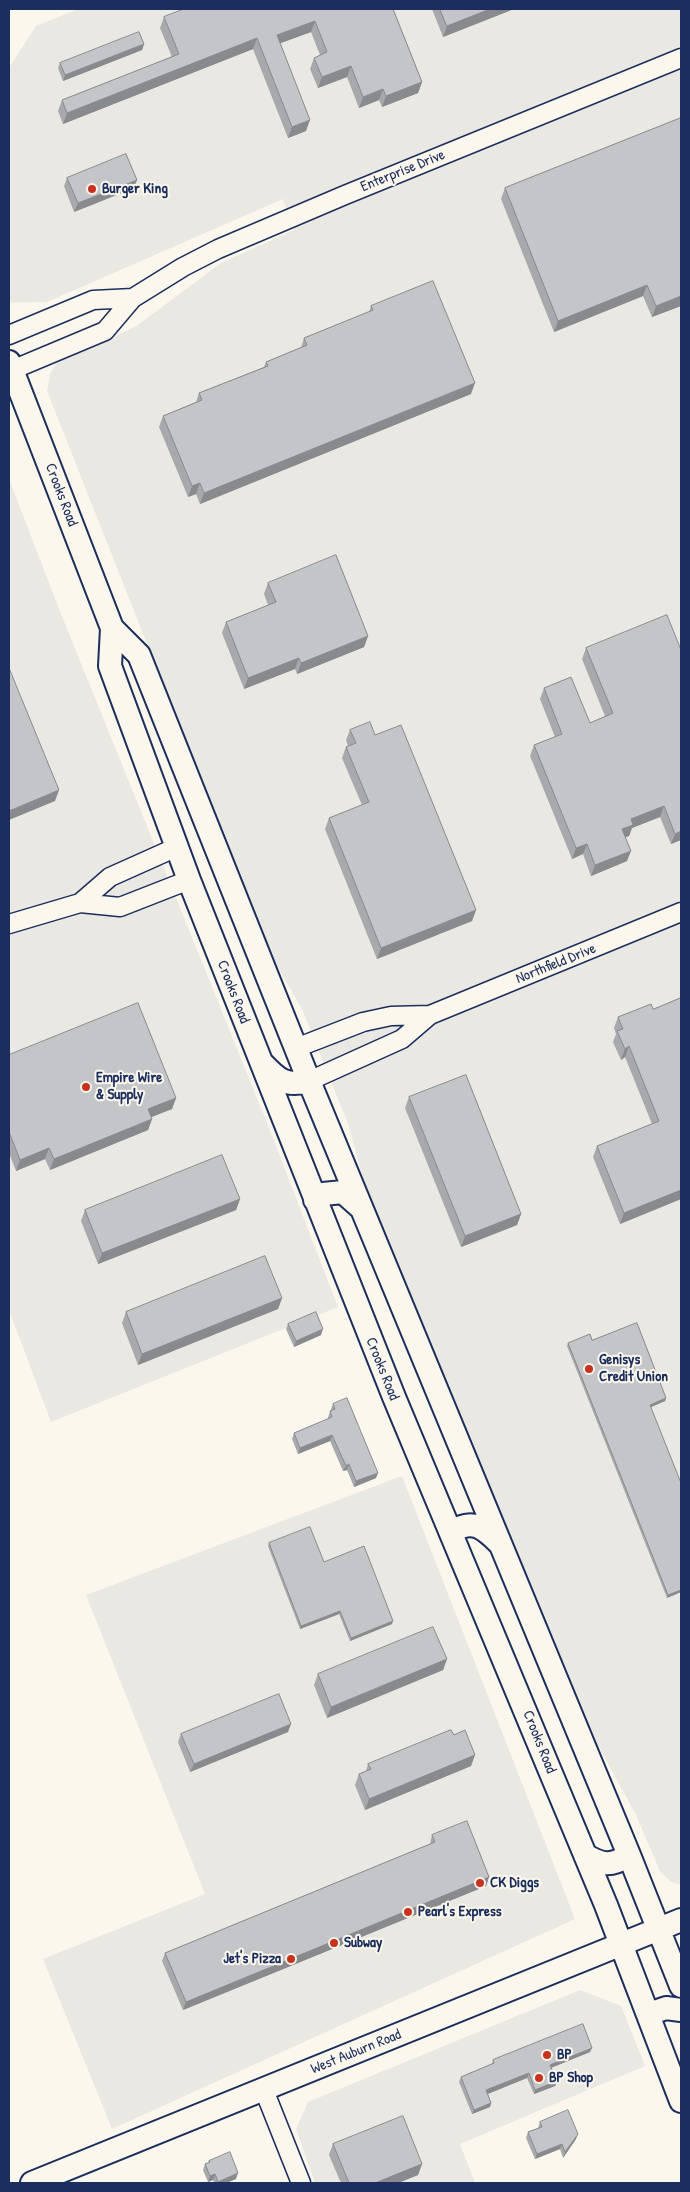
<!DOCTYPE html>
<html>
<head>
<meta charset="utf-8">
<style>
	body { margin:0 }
	#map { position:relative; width:690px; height:2192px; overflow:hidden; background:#fbf7ec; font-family:"Patrick Hand",sans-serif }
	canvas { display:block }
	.frame { position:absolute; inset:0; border:10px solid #1b2f5e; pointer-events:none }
</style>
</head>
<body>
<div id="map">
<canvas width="690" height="2192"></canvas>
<div class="frame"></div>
</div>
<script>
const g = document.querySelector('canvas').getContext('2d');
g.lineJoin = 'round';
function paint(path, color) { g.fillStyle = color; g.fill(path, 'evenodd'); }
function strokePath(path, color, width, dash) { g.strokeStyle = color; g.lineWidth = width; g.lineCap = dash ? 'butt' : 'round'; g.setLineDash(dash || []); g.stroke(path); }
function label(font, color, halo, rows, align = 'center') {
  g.font = font + ' "Patrick Hand",sans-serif'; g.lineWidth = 4; g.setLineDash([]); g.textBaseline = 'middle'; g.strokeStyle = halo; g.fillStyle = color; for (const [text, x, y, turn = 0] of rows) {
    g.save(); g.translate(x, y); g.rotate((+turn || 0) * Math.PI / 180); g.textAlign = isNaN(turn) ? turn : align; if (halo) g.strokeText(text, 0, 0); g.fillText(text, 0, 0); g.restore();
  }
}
paint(new Path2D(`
	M78,9H681V1885L671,1882L660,1871L636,1815L598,1745L367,1192L348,1124L302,1009L269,952L47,391L50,374L56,364L64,358L135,327L221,263L294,230L283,199L47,302L11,303L9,297V68L36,26Z
	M9,479L61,614L268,1125L338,1307L51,1422L9,1310Z
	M402,1476L575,1919L112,2129L43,1959L205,1894L86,1595Z
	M580,1990L621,2006L645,2066L460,2144L475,2183H315L296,2129L308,2102Z`), '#eae8e2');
const minor = new Path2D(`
	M9,335L93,300L133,298
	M12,370L105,331L133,298L183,267L218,249L345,195L681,58
	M80,903L110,877L177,847
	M9,924L80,903L120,907L189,880
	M296,1048L363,1022L391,1016L430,1015
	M309,1081L402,1039L430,1015L681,912
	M264,2090L301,2183`);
const major = new Path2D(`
	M9,362L112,628L110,666L189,880L394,1397L606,1905L681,2101
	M112,628L139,655L309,1081L629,1855L681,1986
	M262,1063C278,1080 286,1087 309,1081
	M315,1200L323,1194L343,1192L361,1208
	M451,1533C472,1517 484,1528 500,1544
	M585,1855C603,1866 612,1866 629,1855
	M649,2014L666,2008L681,2010
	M32,2183L681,1920`);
strokePath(minor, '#1b2f5e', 21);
strokePath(major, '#1b2f5e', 26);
strokePath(minor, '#fbf7ec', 18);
strokePath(major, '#fbf7ec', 22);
paint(new Path2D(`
	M393,9L422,82L418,93L382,107L379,100L359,108L347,77L318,88L310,69L314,58L320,55L311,32L280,43L306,131L288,138L253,49L63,124L58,111L62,100L172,57L160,28L164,17Z
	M432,9H514L443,37Z
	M144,44L142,50L63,81L58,68L60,63Z
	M681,118V306L652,317L643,296L554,332L501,199L505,188Z
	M67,178L134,188L74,212L64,186Z
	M371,306L471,394L200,504L196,494L188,497L159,427L163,416L196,402L199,393L264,367L266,362L301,348L304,338L369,312Z
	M268,583L368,636L364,647L297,674L295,669L244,689L222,633L226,622L268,605L264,594Z
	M586,648L681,840L671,844L660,817L632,828L629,836L625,837L627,861L591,876L583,854L572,859L530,756L534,745L555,737L540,699L544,688L590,723L605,716L582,659Z
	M350,730L375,735L476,910L472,921L377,959L325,829L329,818L362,805L342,758L346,747L348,746L346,740Z
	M681,998V1199L620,1224L593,1157L597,1146L652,1124L625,1057L621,1060L613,1042L616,1034L614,1028L618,1017L653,1009Z
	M9,1055L176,1098L172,1109L151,1117L152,1119L148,1130L50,1170L45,1159L16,1171L9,1153Z
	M409,1097L521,1214L517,1225L461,1247L405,1108Z
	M240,1199L236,1210L98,1264L81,1221L85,1210Z
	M282,1298L278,1309L138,1365L122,1323L126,1312Z
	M288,1324L321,1335L294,1347L286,1329Z
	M592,1340L666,1398L665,1401L651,1407L681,1592L667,1598L567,1346L568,1343Z
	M333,1404L376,1478L354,1487L347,1470L343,1471L330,1441L298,1454L292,1439L294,1433L328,1419V1417Z
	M269,1543L324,1562L392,1624L350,1641L339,1614L300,1629L268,1546Z
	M447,1659L443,1670L327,1718L314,1685L318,1674Z
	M288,1732L190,1772L178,1742L181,1734Z
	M454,1735L471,1766L365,1810L355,1785L359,1774L366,1771L368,1764Z
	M432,1835L489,1877L486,1886L183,2010L162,1961L165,1953L430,1844Z
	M590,2052L551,2068L557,2081L555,2086L534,2094L527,2078L488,2094L491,2103L490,2107L472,2114L459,2082L461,2077L492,2064L493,2060Z
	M540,2122L576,2139L563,2158L560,2149L535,2159L526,2138L528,2132L538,2128Z
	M333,2144L422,2164L418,2175L398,2183H341L329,2155Z
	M209,2161L236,2179L226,2183H214L213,2180L208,2182L203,2170L205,2164L208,2163Z`), '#a8a9ad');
paint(new Path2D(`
	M490,9H514L443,37L447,26Z
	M315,21L311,32L273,46L277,35Z
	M257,38L253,49L63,124L67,113Z
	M144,44L142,50L63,81L65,75Z
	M351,66L347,77L318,88L322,77Z
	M422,82L418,93L382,107L386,96Z
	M383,89L379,100L359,108L363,97Z
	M310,120L306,131L288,138L292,127Z
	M137,180L134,188L74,212L78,203Z
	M647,285L643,296L554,332L558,321Z
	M681,296V306L652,317L656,306Z
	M475,383L471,394L200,504L204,493Z
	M200,483L196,494L188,497L192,486Z
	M368,636L364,647L297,674L301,663Z
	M299,658L295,669L244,689L248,678Z
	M59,790L55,801L9,820V811Z
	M664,806L660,817L632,828L629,836L618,840L622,829L631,819Z
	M681,831V840L671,844L675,834Z
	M587,844L583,854L572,859L576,848Z
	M631,851L627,861L591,876L595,865Z
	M476,910L472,921L377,959L381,948Z
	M629,1046L625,1057L621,1060L625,1049Z
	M176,1098L172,1109L144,1120L148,1109Z
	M152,1119L148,1130L50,1170L54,1159Z
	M49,1148L45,1159L16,1171L20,1160Z
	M681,1190V1199L620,1224L624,1213Z
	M240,1199L236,1210L98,1264L102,1253Z
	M521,1214L517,1225L461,1247L465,1236Z
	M282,1298L278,1309L138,1365L142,1354Z
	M323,1329L321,1335L294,1347L296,1341Z
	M666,1398L665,1401L649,1408L650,1405Z
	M332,1435L330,1441L298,1454L300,1448Z
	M349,1464L347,1470L343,1471L346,1466Z
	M378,1473L376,1478L354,1487L356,1481Z
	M681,1590V1592L667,1598L668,1595Z
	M340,1611L339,1614L300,1629L301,1626Z
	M393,1621L392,1624L350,1641L351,1638Z
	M447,1659L443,1670L327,1718L331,1707Z
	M291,1724L288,1732L190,1772L194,1764Z
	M475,1755L471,1766L365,1810L369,1799Z
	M489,1877L486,1886L183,2010L186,2002Z
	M592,2048L590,2052L548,2069L550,2065Z
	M529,2073L527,2078L485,2095L486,2090Z
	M557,2081L555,2086L534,2094L535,2090Z
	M491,2103L490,2107L472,2114L474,2110Z
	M578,2134L576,2139L563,2158L565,2152Z
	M562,2144L560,2149L535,2159L537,2154Z
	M422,2164L418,2175L398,2183H375Z
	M238,2173L236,2179L226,2183H217L218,2182Z
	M215,2174L213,2180L208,2182L210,2176Z`), '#888a8d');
const building = new Path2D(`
	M184,9H393L422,82L386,96L383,89L363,97L351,66L322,77L314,58L327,52L315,21L277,35L310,120L292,127L257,38L67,113L62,100L179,54L164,17Z
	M440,9H490L447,26Z
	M139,32L144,44L65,75L60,63Z
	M681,118V296L656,306L647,285L558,321L505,188Z
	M126,154L137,180L78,203L67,178Z
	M433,281L475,383L204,493L200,483L192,486L163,416L202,400L199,393L268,366L266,362L307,345L304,338L373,310L371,306Z
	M336,555L368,636L301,663L299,658L248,678L226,622L276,602L268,583Z
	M667,615L681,650V831L675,834L664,806L631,819L633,825L622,829L631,851L595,865L587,844L576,848L534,745L562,734L544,688L571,677L590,723L613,713L586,648Z
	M9,668L59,790L9,811Z
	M370,722L375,735L401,725L476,910L381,948L329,818L369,802L346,747L356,743L350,730Z
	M681,998V1190L624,1213L597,1146L659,1121L629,1046L625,1049L617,1031L623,1029L618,1017L651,1004L653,1009Z
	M138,1003L176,1098L148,1109L152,1119L54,1159L49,1148L20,1160L9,1132V1055Z
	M466,1075L521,1214L465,1236L409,1097Z
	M222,1155L240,1199L102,1253L85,1210Z
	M265,1256L282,1298L142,1354L126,1312Z
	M316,1312L323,1329L296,1341L288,1324Z
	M637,1323L666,1398L650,1405L681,1483V1590L668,1595L568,1343L590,1334L592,1340Z
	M347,1398L378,1473L356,1481L349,1464L346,1466L332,1435L300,1448L294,1433L332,1417L330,1411L335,1409L333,1404Z
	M310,1527L324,1562L364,1546L393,1621L351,1638L340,1611L301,1626L269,1543Z
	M433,1627L447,1659L331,1707L318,1674Z
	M279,1694L291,1724L194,1764L181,1734Z
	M451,1730L454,1735L465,1730L475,1755L369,1799L359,1774L371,1769L368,1764Z
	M467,1821L489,1877L186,2002L165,1953L435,1842L432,1835Z
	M583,2024L592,2048L550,2065L557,2081L535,2090L529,2073L486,2090L491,2103L474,2110L461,2077L494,2063L493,2060Z
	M568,2110L578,2134L565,2152L562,2144L537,2154L528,2132L542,2127L540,2122Z
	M403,2116L422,2164L375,2183H349L333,2144Z
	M230,2152L238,2173L218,2182L215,2174L210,2176L205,2164L210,2162L209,2161Z`);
paint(building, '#c3c5c9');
strokePath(building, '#888a8d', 1);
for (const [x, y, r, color] of [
	[92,189,5,"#c8321e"],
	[86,1087,5,"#c8321e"],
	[589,1369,5,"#c8321e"],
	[480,1883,5,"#c8321e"],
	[408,1912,5,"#c8321e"],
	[334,1943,5,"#c8321e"],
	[291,1959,5,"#c8321e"],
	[547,2055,5,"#c8321e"],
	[539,2078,5,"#c8321e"]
]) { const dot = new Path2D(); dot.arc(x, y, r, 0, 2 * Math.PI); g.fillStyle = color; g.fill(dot); strokePath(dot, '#fbf7ec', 2); }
label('15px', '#1b2f5e', '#fbf7ec', [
	["Enterprise Drive",403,171,-22],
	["Crooks Road",61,495,69],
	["Northfield Drive",556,964,-22],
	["Crooks Road",233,992,69],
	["Crooks Road",382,1369,68],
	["Crooks Road",539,1742,68],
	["West Auburn Road",356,2052,-22]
]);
label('bold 15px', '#1b2f5e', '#fbf7ec', [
	["Burger King",102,189],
	["Empire Wire",96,1078],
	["& Supply",96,1095],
	["Genisys",599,1360],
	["Credit Union",599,1377],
	["CK Diggs",490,1883],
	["Pearl's Express",418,1912],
	["Subway",344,1943],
	["Jet's Pizza",281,1959,"right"],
	["BP",557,2055],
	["BP Shop",549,2078]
], 'left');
</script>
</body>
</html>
